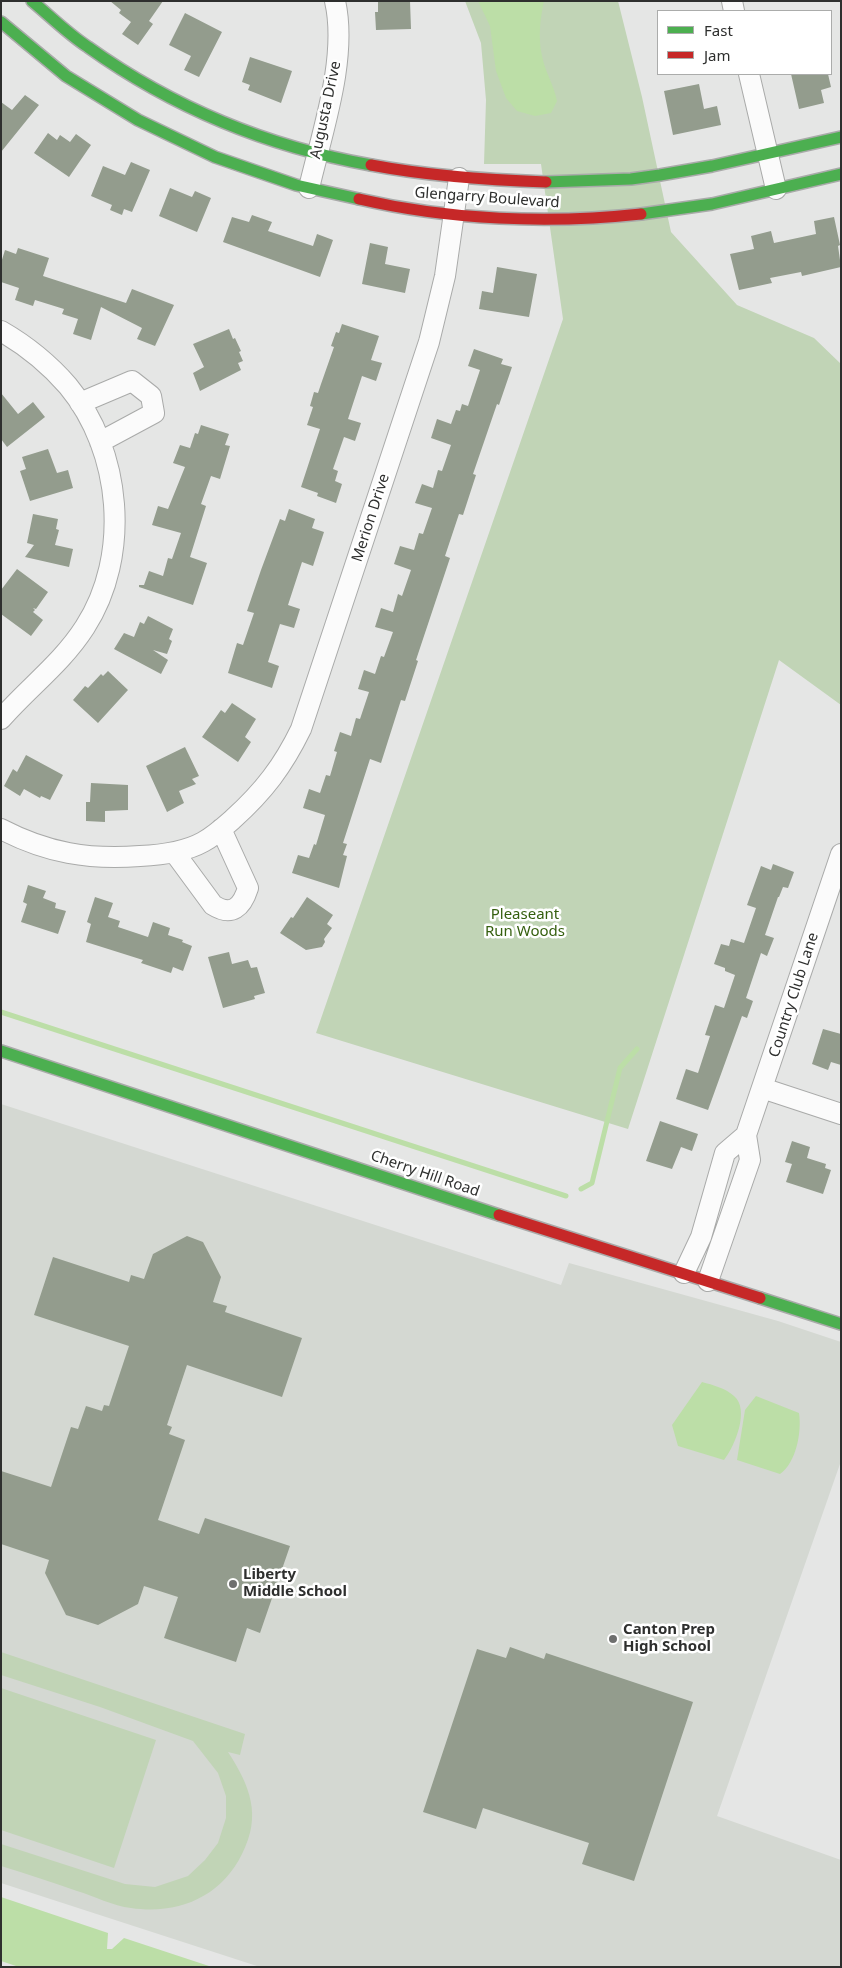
<!DOCTYPE html>
<html>
<head>
<meta charset="utf-8">
<style>
	body { margin:0 }
	#map { position:relative; width:842px; height:1968px; overflow:hidden; background:#e5e6e5; font-family:"Noto Sans",sans-serif }
	canvas { display:block }
	.frame { position:absolute; inset:0; border:2px solid #2e2f2e; pointer-events:none }
	.legend { position:absolute; left:657px; top:10px; width:175px; height:65px; box-sizing:border-box; background:#fff; border:1px solid #abacab; margin:0; padding:6px 9px; list-style:none; font-size:15px; color:#2e2f2e }
	.legend li { display:flex; align-items:center; gap:10px; height:25px }
	.legend b { width:25px; border:1px solid #abacab }
</style>
</head>
<body>
<div id="map">
<canvas width="842" height="1968"></canvas>
<div class="frame"></div>
<ul class="legend">
<li><b style="height:6px;background:#4caf50"></b>Fast</li>
<li><b style="height:6px;background:#c62828"></b>Jam</li>
</ul>
</div>
<script>
const g = document.querySelector('canvas').getContext('2d');
g.lineJoin = 'round';
function paint(path, color) { g.fillStyle = color; g.fill(path, 'evenodd'); }
function strokePath(path, color, width, dash) { g.strokeStyle = color; g.lineWidth = width; g.lineCap = dash ? 'butt' : 'round'; g.setLineDash(dash || []); g.stroke(path); }
function label(font, color, halo, rows, align = 'center') {
  g.font = font + ' "Noto Sans",sans-serif'; g.lineWidth = 5; g.setLineDash([]); g.textBaseline = 'middle'; g.strokeStyle = halo; g.fillStyle = color; for (const [text, x, y, turn = 0] of rows) {
    g.save(); g.translate(x, y); g.rotate((+turn || 0) * Math.PI / 180); g.textAlign = isNaN(turn) ? turn : align; if (halo) g.strokeText(text, 0, 0); g.fillText(text, 0, 0); g.restore();
  }
}
paint(new Path2D(`
	M1,1104L561,1285L569,1263L778,1321L841,1342V1461L717,1816L841,1860V1967H260L1,1883Z`), '#d4d8d2');
paint(new Path2D(`
	M465,1H618L642,97L671,232L737,305L814,338L841,364V705L779,660L628,1129L316,1033L563,319L541,164H484L486,100L481,43Z
	M1,1652L245,1734L240,1755L228,1752C250,1786 262,1815 242,1854C221,1897 178,1915 131,1908C113,1906 94,1896 77,1891C52,1882 27,1874 1,1866V1844L125,1884L155,1887L188,1876L205,1860L218,1843L226,1818V1796L218,1773L193,1741L100,1707L1,1675Z
	M1,1688L156,1740L114,1868L1,1830Z`), '#c1d4b6');
paint(new Path2D(`
	M478,1H544C540,19 538,38 542,56C545,72 554,85 557,101L551,113L535,116L517,111L506,98L496,71L490,26Z
	M702,1382C713,1385 725,1388 734,1396C750,1409 735,1446 724,1460L678,1446L672,1425Z
	M756,1396L799,1413C802,1432 796,1463 780,1474L737,1460L745,1410Z
	M1,1897L108,1933L107,1949H112L124,1938L212,1967H19L1,1961Z`), '#bcdea7');
strokePath(new Path2D(`
	M1,1012L566,1196
	M581,1189L592,1183L620,1068L637,1049`), '#bcdea7', 5);
paint(new Path2D(`
	M110,1H163L149,21L153,24L138,45L122,34L131,22L119,13L121,10Z
	M378,1H410L411,29L376,30L375,12H378Z
	M185,13L222,32L199,77L184,70L191,56L169,45Z
	M250,57L292,71L281,103L248,90L250,85L242,82Z
	M791,74H828L831,87L821,90L824,103L799,109Z
	M699,84L704,109L717,106L721,125L673,135L664,91Z
	M25,95L39,105L1,152V102L12,110Z
	M48,133L57,140L60,135L70,142L76,134L91,145L69,177L34,153Z
	M131,162L150,170L132,212L124,209L122,215L110,210L112,205L91,196L103,166L125,175Z
	M170,188L192,197L195,191L211,198L197,232L159,216Z
	M252,215L272,222L268,231L313,246L317,234L333,240L320,277L223,242L232,217L249,222Z
	M834,217L840,245L838,246L841,267L802,276L801,272L770,278L772,283L739,290L730,254L754,249L751,236L771,231L774,243L816,234L814,221Z
	M370,243L388,247L385,264L410,269L405,293L362,284Z
	M18,248L49,258L43,276L126,303L132,289L174,305L155,346L137,339L142,328L101,307L91,340L73,334L78,319L62,314L64,309L35,300L33,306L15,300L19,288L1,282V263L5,250L16,254Z
	M497,267L537,274L529,317L479,309L482,291L493,293Z
	M342,324L379,336L371,360L382,363L376,381L362,376L348,419L361,423L355,441L344,437L333,469L338,471L335,481L342,484L336,503L317,496L318,493L301,487L320,429L307,425L313,407L310,406L314,392L318,393L321,384L334,347L331,346L336,332L339,333Z
	M229,329L233,339L235,338L241,351L239,352L243,361L238,363L241,370L200,391L193,373L204,367L193,344Z
	M474,349L503,359L501,364L512,367L499,405L497,404L473,474L476,475L463,515L459,514L445,556L450,558L416,660L418,661L405,701L401,700L381,763L370,759L343,843L347,844L343,855L347,856L339,888L292,873L298,855L309,858L314,844L316,845L325,815L303,808L309,789L320,793L326,775L330,776L337,752L334,751L340,732L351,736L356,718L360,719L369,692L358,689L364,670L375,674L381,656L384,657L393,632L375,627L381,608L393,612L398,594L402,596L411,570L394,564L400,546L414,550L419,533L423,534L432,508L415,503L422,484L433,488L438,470L442,471L451,445L431,438L437,419L451,424L456,410L460,411L462,404L468,406L480,370L468,366Z
	M1,393L18,414L33,402L45,417L7,447L1,439Z
	M201,425L229,434L225,445L230,446L220,479L211,476L201,504L206,506L190,557L207,563L193,605L139,587V585H144L149,571L163,576L168,558L172,559L181,533L152,525L158,506L168,509L185,467L173,463L180,445L190,448L195,433L198,434Z
	M48,449L57,473L68,470L73,488L30,501L20,471L26,469L22,457Z
	M289,509L315,519L312,528L324,532L313,566L302,562L288,605L300,609L294,628L280,624L268,662L279,666L272,688L228,673L237,643L243,645L254,613L247,611L261,570L280,519L285,521Z
	M33,514L58,519L56,529L59,530L55,545L73,549L69,567L25,557L34,545L27,543Z
	M17,569L48,592L36,609L33,608L35,610L33,612L43,620L31,636L1,614V590Z
	M148,616L173,629L169,639L172,641L167,654L153,650L168,660L161,674L114,649L124,633L134,637L140,622L144,624Z
	M108,671L128,690L98,723L73,700L85,686L88,688L101,674L103,676Z
	M232,703L256,719L245,737L251,742L238,762L202,737L221,710L225,713Z
	M185,747L199,776L192,779L196,784L179,791L184,803L167,812L146,766Z
	M26,755L63,775L50,800L41,796L40,798L24,789L20,796L4,786L13,769L17,772Z
	M91,783L128,785V810L105,811V822L86,821V802H90Z
	M773,864L794,872L788,888L783,887L779,897H778L765,935L774,938L767,956L761,953L746,998L753,1001L747,1018L742,1016L708,1110L676,1099L686,1069L698,1073L710,1036L705,1035L715,1005L724,1008L735,975L725,971V968L714,964L721,944L729,946L731,939L744,943L756,908L747,905L761,866L771,870Z
	M28,885L46,891L43,898L56,903L55,908L66,911L58,934L21,922L27,904L23,902Z
	M95,897L113,903L108,917L120,921L118,927L148,937L153,922L170,928L168,935L183,940L182,942L192,946L183,971L173,967L171,973L141,963L143,960L86,942L91,924L87,922Z
	M307,897L333,915L327,924L332,928L324,939L325,942L322,947L306,950L280,933L291,917L293,918Z
	M229,952L232,964L248,960L251,968L257,967L265,993L254,996L255,999L223,1008L208,957Z
	M823,1029L841,1034V1065L831,1062L828,1070L812,1064Z
	M660,1121L698,1134L692,1151L681,1147L672,1169L646,1161Z
	M792,1141L810,1147L807,1158L826,1164L825,1168L831,1170L823,1194L786,1182L792,1164L785,1162Z
	M187,1236L203,1242L221,1277L213,1302L227,1306L225,1312L302,1338L282,1397L187,1365L167,1425L172,1427L169,1434L185,1440L158,1520L199,1534L205,1518L290,1546L260,1633L247,1628L236,1662L164,1638L178,1597L144,1586L138,1604L98,1625L66,1615L45,1573L49,1560L1,1544V1471L51,1487L71,1427L78,1429L86,1406L102,1411L104,1405L109,1406L129,1346L34,1315L53,1257L129,1282L131,1275L144,1279L153,1254Z
	M510,1647L544,1659L546,1653L693,1702L634,1881L582,1864L589,1843L483,1808L476,1829L423,1812L477,1649L506,1658Z`), '#939c8d');
const street = new Path2D(`
	M732,1L734,11
	M749,74L776,189
	M309,188C322,132 348,58 335,1
	M1,331C27,346 49,364 68,386C122,451 131,556 85,627C62,663 29,687 1,719
	M80,403L132,381L151,396L154,413L100,442
	M1,829C47,853 89,860 140,856C161,855 185,852 203,842C214,836 224,827 233,819C264,791 283,766 301,729L429,342L445,276L459,178
	M174,852L213,905C232,917 242,907 248,888L221,829
	M762,1088L841,1114
	M684,1273L701,1237L725,1153L746,1135
	M708,1281L750,1160L746,1135L841,854`);
const fast = new Path2D(`
	M32,1C50,16 68,34 88,47C172,107 269,147 371,165
	M1,22L66,76L138,120L215,157L296,185L359,199
	M546,182L631,179L660,175L712,166L841,137
	M641,214L712,204L841,174
	M1,1051L499,1215
	M760,1298L841,1324`);
const jam = new Path2D(`
	M371,165C429,176 487,180 546,182
	M359,199C449,220 549,224 641,214
	M499,1215L760,1298`);
strokePath(street, '#a9aaa9', 22);
strokePath(fast, '#a9aaa9', 14);
strokePath(jam, '#a9aaa9', 14);
strokePath(street, '#fbfbfb', 20);
strokePath(fast, '#4caf50', 11);
strokePath(jam, '#c62828', 11);
for (const [x, y, r, color] of [
	[233,1584,5,"#6e6f6e"],
	[613,1639,5,"#6e6f6e"]
]) { const dot = new Path2D(); dot.arc(x, y, r, 0, 2 * Math.PI); g.fillStyle = color; g.fill(dot); strokePath(dot, '#fff', 2); }
label('15px', '#2e2f2e', '#fff', [
	["Augusta Drive",326,110,-78],
	["Glengarry Boulevard",487,198,4],
	["Merion Drive",371,518,-72],
	["Country Club Lane",794,995,-72],
	["Cherry Hill Road",425,1174,19]
]);
label('15px', '#355f0e', '#fff', [
	["Pleaseant",525,915],
	["Run Woods",525,932]
]);
label('bold 15px', '#2e2f2e', '#fff', [
	["Liberty",243,1575],
	["Middle School",243,1592],
	["Canton Prep",623,1630],
	["High School",623,1647]
], 'left');
</script>
</body>
</html>
